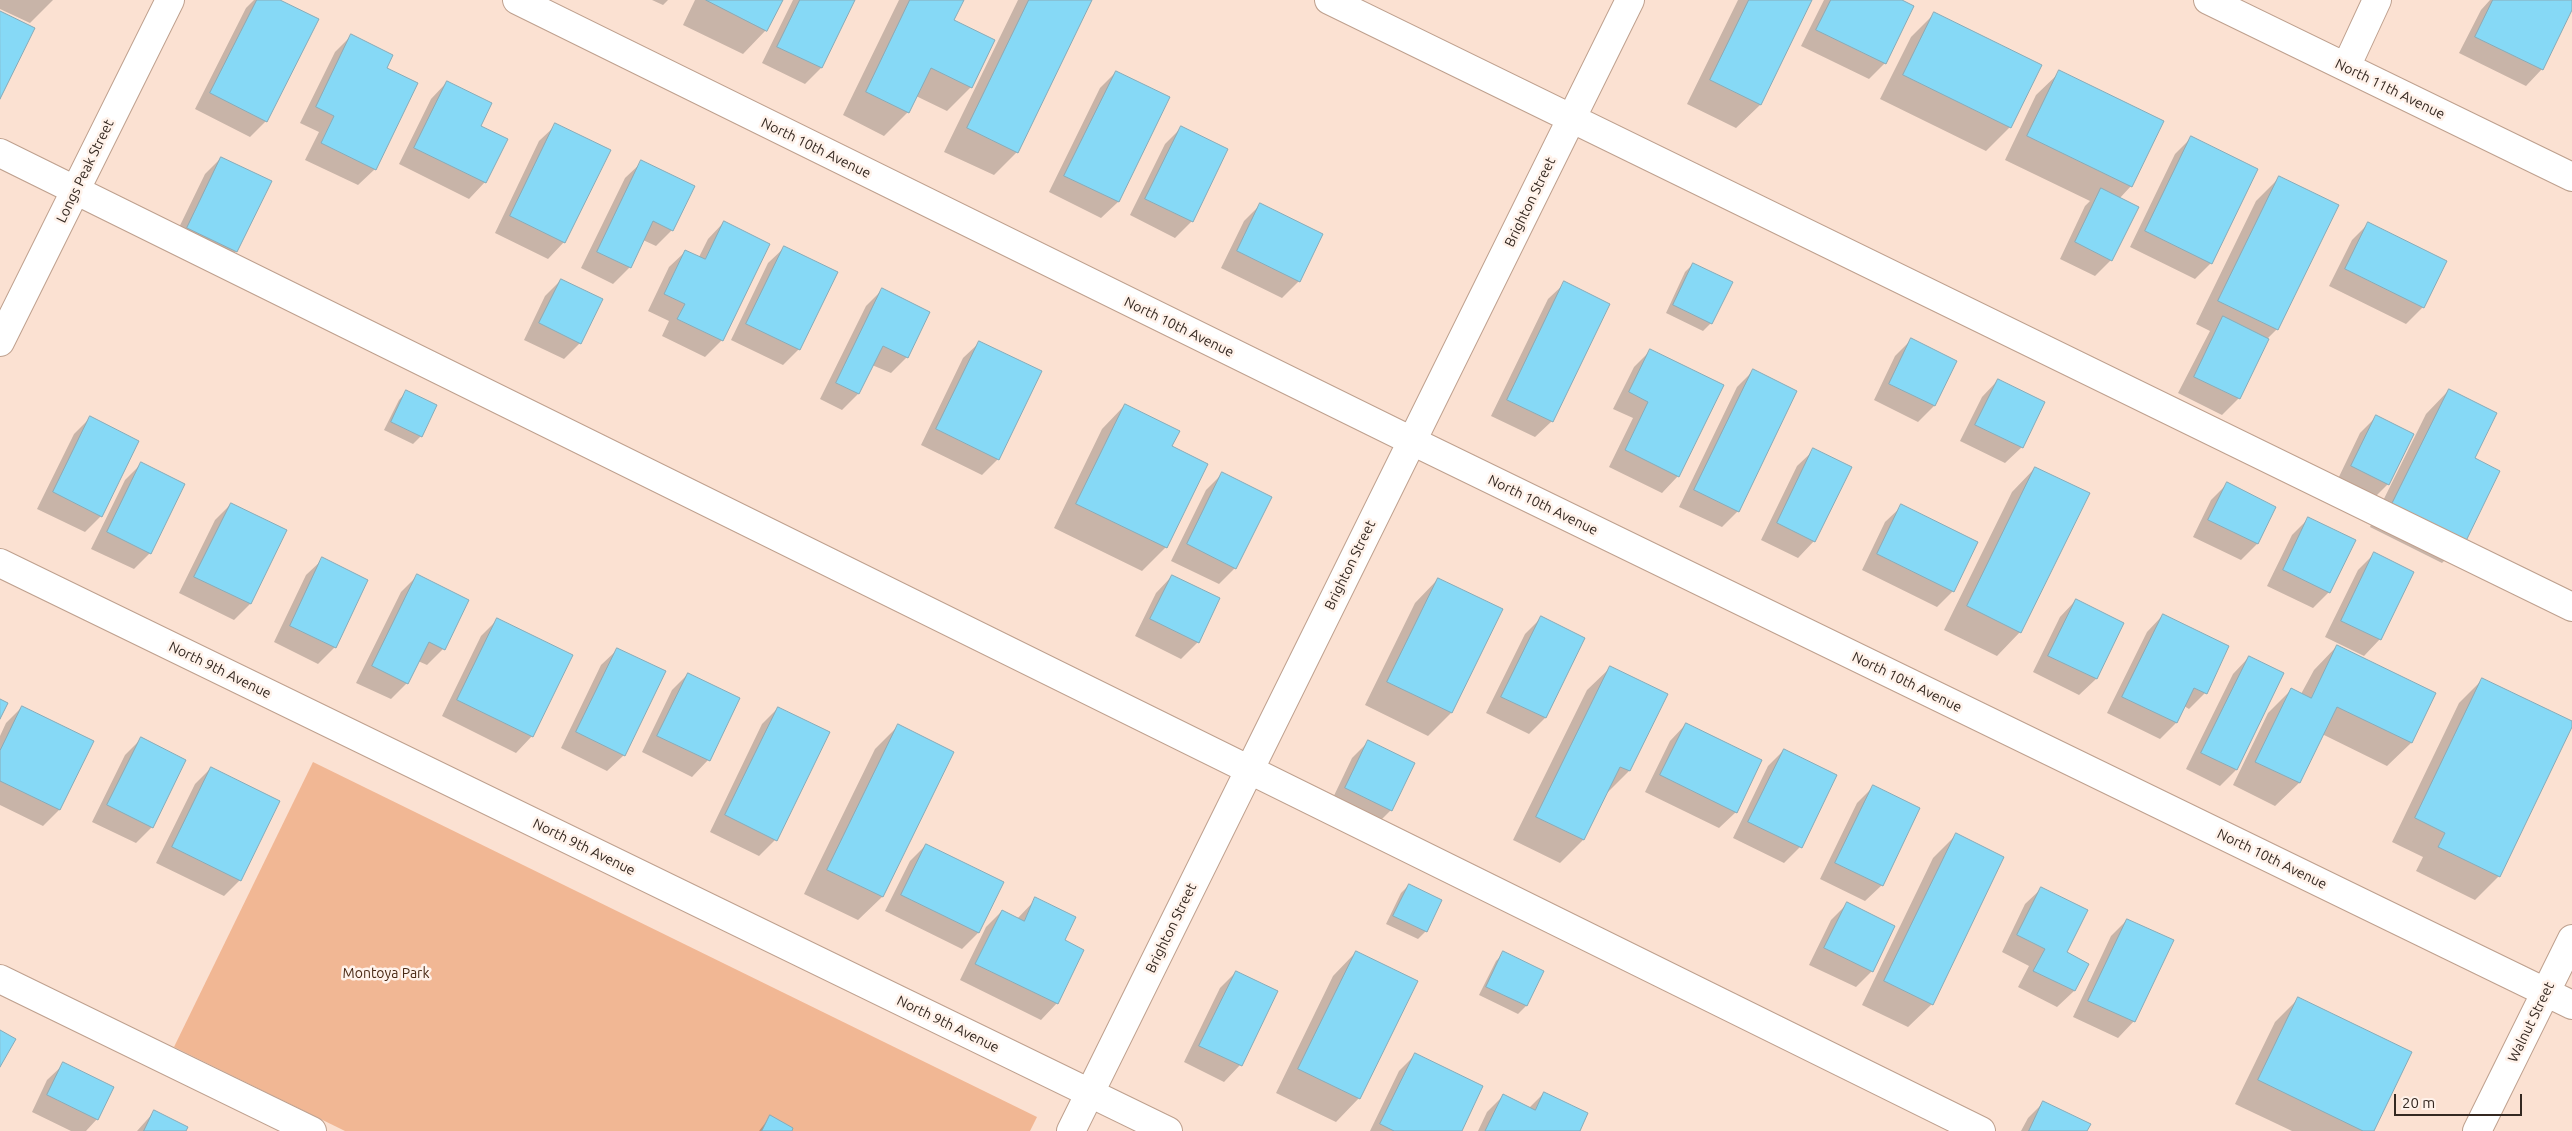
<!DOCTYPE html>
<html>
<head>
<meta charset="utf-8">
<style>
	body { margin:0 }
	#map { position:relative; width:2572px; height:1131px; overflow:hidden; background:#fbe1d2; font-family:Ubuntu,sans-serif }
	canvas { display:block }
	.scale { position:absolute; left:2394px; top:1094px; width:128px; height:22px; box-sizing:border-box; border:2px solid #342821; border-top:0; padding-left:6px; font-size:15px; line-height:18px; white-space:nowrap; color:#342821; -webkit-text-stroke:4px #fff2ea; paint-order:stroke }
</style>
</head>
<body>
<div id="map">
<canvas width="2572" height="1131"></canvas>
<div class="scale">20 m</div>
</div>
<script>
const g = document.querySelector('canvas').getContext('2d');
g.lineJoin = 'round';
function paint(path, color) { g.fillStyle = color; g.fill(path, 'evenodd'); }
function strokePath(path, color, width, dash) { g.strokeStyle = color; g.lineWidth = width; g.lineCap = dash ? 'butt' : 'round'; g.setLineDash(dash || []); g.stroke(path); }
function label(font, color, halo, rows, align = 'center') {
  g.font = font + ' Ubuntu,sans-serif'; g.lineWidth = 5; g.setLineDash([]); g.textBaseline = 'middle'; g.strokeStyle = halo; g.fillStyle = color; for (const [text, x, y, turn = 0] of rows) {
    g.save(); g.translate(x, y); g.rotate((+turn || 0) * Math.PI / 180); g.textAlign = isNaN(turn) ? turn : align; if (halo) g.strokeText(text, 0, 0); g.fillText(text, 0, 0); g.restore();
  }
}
paint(new Path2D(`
	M313,762L1037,1117L1030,1131H345L174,1047Z`), '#f1b794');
paint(new Path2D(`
	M0,0H53L30,23L0,9Z
	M254,0H278L266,121L250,137L195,109L246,8Z
	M652,0H668L663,5Z
	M695,0H781L766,30L743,54L683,25Z
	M793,0H854L821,68L805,84L762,63Z
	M899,0H963L953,20L994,40L971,87L947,111L916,96L908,112L884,136L843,115Z
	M1018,0H1091L1017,152L994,175L944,152Z
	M1738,0H1811L1760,105L1736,128L1687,104Z
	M1824,0H1899L1885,63L1869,79L1801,46Z
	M2490,0H2572V8L2542,69L2526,86L2459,53L2481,10Z
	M1934,14L2010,127L1986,151L1880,99L1911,37Z
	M351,36L385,69L375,169L358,185L305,160L319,132L300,123L335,52Z
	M1116,72L1168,98L1118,202L1101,218L1049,192L1100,88Z
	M2060,72L2131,186L2119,199L2111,260L2095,276L2060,259L2085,206L2090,201L2005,160L2036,95Z
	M447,82L480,126L485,182L469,199L399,164L431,99Z
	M556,125L564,242L548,259L495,233L539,141Z
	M1181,128L1226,150L1192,221L1175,238L1130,215L1165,144Z
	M2191,138L2211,263L2195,279L2130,247L2175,154Z
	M221,158L270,182L236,251L220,268L171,244L205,174Z
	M642,162L672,230L656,246L643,240L629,268L613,284L581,268L625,178Z
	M2280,177L2277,329L2268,338L2239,398L2222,415L2178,393L2210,331L2196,324L2256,201Z
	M1261,204L1322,234L1299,281L1282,298L1221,268L1244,221Z
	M724,222L769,244L722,340L705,357L662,336L669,321L648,311L669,267L686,251L699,257L708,239Z
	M2368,224L2423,307L2406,324L2329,286L2352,240Z
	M785,247L799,349L783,365L731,340L768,263Z
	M1693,264L1711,323L1703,331L1666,313L1685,272Z
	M561,280L580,343L564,359L524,340L545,296Z
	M1565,283L1552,421L1535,437L1491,416L1548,299Z
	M882,290L907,357L891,373L872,365L858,394L842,410L820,399L866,306Z
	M1911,340L1955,361L1934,406L1918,422L1874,400L1895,356Z
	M980,342L998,459L982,475L921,445L963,358Z
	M1650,351L1678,476L1662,493L1609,467L1633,418L1613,409L1634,367Z
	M1753,371L1738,511L1722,527L1679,507L1737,387Z
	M1998,380L2022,447L2005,463L1960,441L1982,397Z
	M2449,390L2473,458L2465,540L2442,563L2370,527L2426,414Z
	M406,392L421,436L413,444L384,430L399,400Z
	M1125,405L1171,447L1166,547L1142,571L1054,528L1102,429Z
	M2376,417L2388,484L2372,500L2336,483L2360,433Z
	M90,418L101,516L85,532L37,509L74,434Z
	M1814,450V541L1798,558L1761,540L1797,466Z
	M141,464L150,553L134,569L91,549L125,480Z
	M2035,468L2020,632L1997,656L1944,630L2012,492Z
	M1222,474L1235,568L1219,584L1171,561L1206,490Z
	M2227,484L2275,507L2257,544L2241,560L2193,537L2211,500Z
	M231,504L286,531L250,604L234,620L179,593L215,520Z
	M1902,506L1953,591L1937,607L1862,570L1885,522Z
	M2309,518L2329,592L2313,608L2267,586L2292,535Z
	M2374,554L2412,573L2380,639L2364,656L2325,637L2358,570Z
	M323,559L335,647L318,664L274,642L306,575Z
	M417,576L443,649L427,665L418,661L407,683L391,699L356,683L401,592Z
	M1172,576L1198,642L1181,659L1135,636L1156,593Z
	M1438,579L1451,713L1428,736L1365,705L1415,603Z
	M2076,600L2123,623L2096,679L2079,695L2033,672L2060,617Z
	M2163,615L2205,693L2189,709L2184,706L2176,723L2160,739L2107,713L2147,632Z
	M1541,618L1584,639L1545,718L1529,734L1486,713L1525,634Z
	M497,620L532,736L516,753L442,716L481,636Z
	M2337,646L2434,694L2411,743L2387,766L2322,734L2299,783L2275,806L2233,785L2268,713L2291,690L2301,694L2314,670Z
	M618,649L624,755L607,771L561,748L601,665Z
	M2249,657L2283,674L2236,770L2220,786L2186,769L2233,674Z
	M1611,667L1666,695L1629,771L1606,794L1583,840L1560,863L1513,840L1587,690Z
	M688,674L739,699L708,760L692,777L642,752L672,690Z
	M2483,679L2572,724L2499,876L2475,900L2416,871L2423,857L2392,842L2459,703Z
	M22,707L92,741L59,810L43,826L0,805V736L6,723Z
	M778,708L775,840L759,856L710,832L762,724Z
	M1686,724L1736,812L1719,828L1645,792L1670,741Z
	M898,726L952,752L882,897L858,920L804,894L875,749Z
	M141,739L152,827L136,843L92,822L125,755Z
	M1368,742L1391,810L1375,826L1330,804L1352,758Z
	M1784,750L1800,847L1784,863L1733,838L1768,766Z
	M211,768L240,880L224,896L156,863L195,784Z
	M1873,787L1882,885L1865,901L1820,879L1857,803Z
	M1956,835L1932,1004L1908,1027L1862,1005L1933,858Z
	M926,845L1002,882L978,933L962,949L885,911L910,861Z
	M1409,885L1426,931L1418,939L1386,924L1401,893Z
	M2042,888L2065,953L2087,964L2074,991L2057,1007L2018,987L2029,966L2002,952L2025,904Z
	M1036,899L1057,1003L1041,1020L960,980L986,927L1002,911L1017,919Z
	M1847,904L1872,971L1856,987L1809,965L1831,920Z
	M2127,920L2134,1021L2118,1038L2073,1017L2111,936Z
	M1356,952L1359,1098L1336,1122L1276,1093L1333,976Z
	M1504,953L1543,972L1526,1006L1518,1014L1479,995L1496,961Z
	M1236,972L1276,992L1240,1065L1224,1082L1184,1062L1220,988Z
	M2299,998L2373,1131H2292L2235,1104L2275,1022Z
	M1415,1055L1460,1131H1370L1399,1071Z
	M64,1064L97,1119L86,1131H71L32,1112L47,1080Z
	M1544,1093L1578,1131H1478L1487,1112L1503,1096L1529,1108Z
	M2044,1102L2086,1131H2021L2028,1118Z
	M154,1112L185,1131H137Z
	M770,1117L790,1131H759Z`), '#0003');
const building = new Path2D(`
	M257,0H280L319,19L267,122L210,93Z
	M706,0H783L767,31Z
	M800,0H855L822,68L777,47Z
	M910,0H964L954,20L995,40L972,88L931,68L909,113L866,92Z
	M1029,0H1092L1018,153L967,128Z
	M1749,0H1812L1761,105L1710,80Z
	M1831,0H1902L1914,6L1886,64L1816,30Z
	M2493,0H2572V10L2543,70L2475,37Z
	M0,11L35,28L0,99Z
	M1934,12L2042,65L2011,128L1903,75Z
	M351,34L393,55L387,68L418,83L376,170L321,143L334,116L316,107Z
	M2059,70L2164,121L2132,187L2027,136Z
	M1116,71L1170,97L1119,202L1064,176Z
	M447,81L492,103L481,126L508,139L486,183L414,148Z
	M555,123L611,150L565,243L510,216Z
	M1181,126L1228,149L1193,222L1145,199Z
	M2191,136L2258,169L2212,264L2145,231Z
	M221,157L272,181L237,252L187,228Z
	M641,160L695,186L673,231L653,221L631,268L597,252Z
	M2279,176L2339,205L2278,330L2218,301Z
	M2101,188L2139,207L2112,261L2075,242Z
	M1260,203L1323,234L1300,282L1237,251Z
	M724,221L770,244L723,341L677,319L685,304L664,294L685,250L705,259Z
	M2368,222L2447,261L2424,308L2345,269Z
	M784,246L838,272L800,350L746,324Z
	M1693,263L1733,282L1712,324L1673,305Z
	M561,279L603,299L581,344L539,323Z
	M1564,281L1610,304L1553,422L1507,400Z
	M882,288L930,312L908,358L883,346L859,394L836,383Z
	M2223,316L2269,339L2240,399L2194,377Z
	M1911,338L1957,361L1935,406L1889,384Z
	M979,341L1042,371L999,460L936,429Z
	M1650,349L1724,385L1679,477L1625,450L1648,402L1629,392Z
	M1753,369L1797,391L1739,512L1694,490Z
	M1998,379L2045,402L2023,448L1975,425Z
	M2449,389L2497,413L2475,458L2500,471L2466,541L2392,504Z
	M406,390L437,405L422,437L391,422Z
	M1125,404L1180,431L1172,446L1208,464L1167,548L1076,504Z
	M2376,415L2414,434L2389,485L2351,466Z
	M90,416L139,441L102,517L53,492Z
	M1813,448L1852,467L1815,542L1777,523Z
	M141,462L185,484L151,554L107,532Z
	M2035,467L2090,493L2021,633L1967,606Z
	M1222,472L1272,497L1236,569L1187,544Z
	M2227,482L2276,507L2258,544L2208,520Z
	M231,503L287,530L251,604L194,577Z
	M1901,504L1978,542L1954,592L1877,554Z
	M2308,517L2356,540L2330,593L2283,570Z
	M2374,552L2414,572L2381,640L2341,621Z
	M322,557L368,580L336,648L290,626Z
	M417,574L469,600L445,650L429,642L408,684L372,666Z
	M1172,575L1220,598L1199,643L1150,619Z
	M1438,578L1503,609L1452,713L1387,682Z
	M2076,599L2124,623L2097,679L2048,656Z
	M2163,614L2229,646L2207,694L2194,688L2177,723L2122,697Z
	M1541,616L1585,638L1546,718L1501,697Z
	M497,618L573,655L533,737L457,700Z
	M2337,645L2436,693L2412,743L2337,707L2300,783L2255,762L2291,688L2311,698Z
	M617,648L666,671L625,756L576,732Z
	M2249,656L2284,673L2237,770L2201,753Z
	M1610,666L1668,694L1630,771L1620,767L1584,840L1536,817Z
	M688,673L740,698L710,761L657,736Z
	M2482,678L2572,721V727L2500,877L2438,847L2445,833L2415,818Z
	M0,699L8,703L0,719Z
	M22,706L94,741L60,810L0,781V751Z
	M778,707L830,732L777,841L725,815Z
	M1686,723L1762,760L1737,813L1660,775Z
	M898,724L954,752L883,897L827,870Z
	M141,737L186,760L153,828L107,805Z
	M1368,740L1415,763L1392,811L1345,788Z
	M1784,749L1837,775L1802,848L1748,822Z
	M211,767L280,801L241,881L172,847Z
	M1873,785L1920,808L1883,886L1835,863Z
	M1956,833L2004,857L1933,1005L1884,981Z
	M926,844L1004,882L979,933L901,895Z
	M1409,884L1442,900L1427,932L1393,916Z
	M2041,887L2088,910L2067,952L2089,964L2075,991L2033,971L2045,949L2017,935Z
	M1035,897L1076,917L1065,940L1084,950L1058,1004L975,964L1002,910L1024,921Z
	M1847,902L1895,926L1873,972L1824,948Z
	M2127,919L2174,940L2135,1022L2088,1001Z
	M1356,951L1418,981L1360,1099L1298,1069Z
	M1503,951L1544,971L1527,1006L1486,987Z
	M1236,971L1278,991L1242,1066L1199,1046Z
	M2298,997L2412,1052L2374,1131H2363L2258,1080Z
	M0,1030L16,1039L0,1067Z
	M1415,1053L1483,1086L1462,1131H1394L1380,1124Z
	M63,1062L114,1087L98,1120L47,1095Z
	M1544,1092L1588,1113L1580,1131H1485L1503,1094L1535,1110Z
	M2043,1101L2091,1124L2087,1131H2029Z
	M154,1110L188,1127L186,1131H144Z
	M770,1115L793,1128L792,1131H762Z`);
paint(building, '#86d9f6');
strokePath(building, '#87abb8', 1);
const minor = new Path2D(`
	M517,0L1412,441L2572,1005
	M1329,0L2572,607
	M2208,0L2572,177
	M2346,67L2377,0
	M0,153L1981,1131
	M0,342L170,0
	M0,563L1168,1131
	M0,979L312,1131
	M1071,1131L1630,0
	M2477,1131L2572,939`);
strokePath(minor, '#bea08e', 30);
strokePath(minor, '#fff', 28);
label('14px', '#342821', '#fff2ea', [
	["North 11th Avenue",2390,89,26],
	["North 10th Avenue",816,148,26],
	["Longs Peak Street",85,171,-64],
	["Brighton Street",1530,202,-64],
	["North 10th Avenue",1179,327,26],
	["North 10th Avenue",1543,505,26],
	["Brighton Street",1350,565,-64],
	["North 9th Avenue",220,670,26],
	["North 10th Avenue",1907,682,26],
	["North 9th Avenue",584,847,26],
	["North 10th Avenue",2272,859,26],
	["Brighton Street",1171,928,-64],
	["Walnut Street",2531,1022,-64],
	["North 9th Avenue",948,1024,26]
]);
label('14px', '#492914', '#fff2ea', [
	["Montoya Park",386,973]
]);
</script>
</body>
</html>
